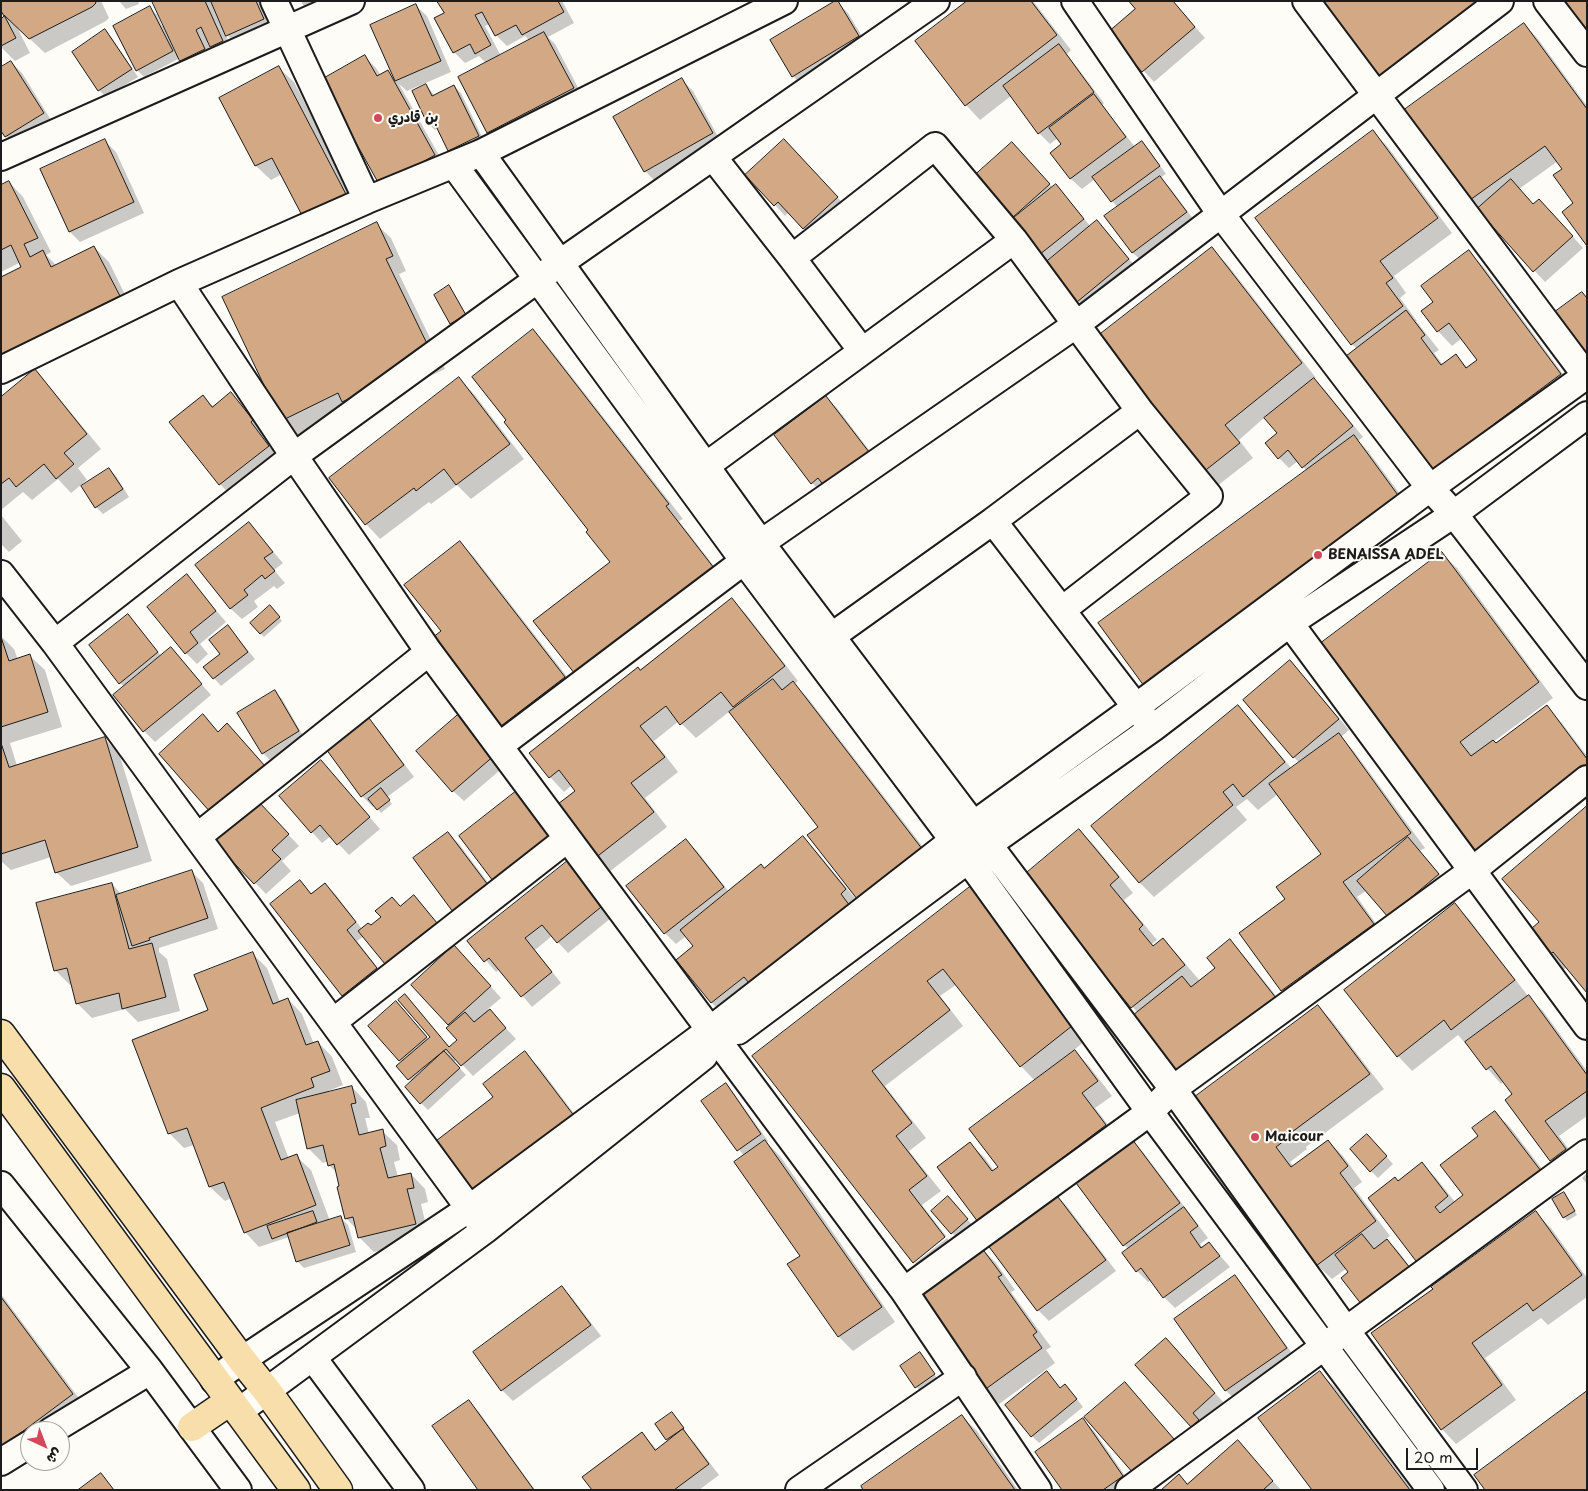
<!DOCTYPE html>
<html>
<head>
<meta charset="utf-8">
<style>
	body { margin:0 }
	#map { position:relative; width:1588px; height:1491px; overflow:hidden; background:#fdfcf7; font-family:"Playpen Sans","Playpen Sans Arabic",sans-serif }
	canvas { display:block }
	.frame { position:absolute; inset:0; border:2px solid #1c1c1c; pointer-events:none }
	.north { position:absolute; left:20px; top:1421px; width:50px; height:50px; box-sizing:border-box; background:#fdfcf7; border:1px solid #a3a29f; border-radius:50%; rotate:137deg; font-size:14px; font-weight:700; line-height:20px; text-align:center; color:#1c1c1c }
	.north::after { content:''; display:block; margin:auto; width:18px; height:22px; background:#d1495b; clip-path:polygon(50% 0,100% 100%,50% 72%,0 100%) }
	.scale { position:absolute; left:1406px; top:1448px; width:72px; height:22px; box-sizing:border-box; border:2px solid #1c1c1c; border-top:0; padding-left:6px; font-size:15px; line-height:18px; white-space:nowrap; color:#1c1c1c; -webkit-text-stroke:4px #fdfcf7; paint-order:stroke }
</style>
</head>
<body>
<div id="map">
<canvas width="1588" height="1491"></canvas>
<div class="frame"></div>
<div class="north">ش</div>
<div class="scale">20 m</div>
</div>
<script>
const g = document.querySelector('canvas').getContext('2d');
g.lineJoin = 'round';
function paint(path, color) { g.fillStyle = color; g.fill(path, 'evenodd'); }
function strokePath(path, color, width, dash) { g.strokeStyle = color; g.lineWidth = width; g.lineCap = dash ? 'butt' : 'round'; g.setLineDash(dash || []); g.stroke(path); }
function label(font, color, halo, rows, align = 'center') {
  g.font = font + ' "Playpen Sans","Playpen Sans Arabic",sans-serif'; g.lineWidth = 4; g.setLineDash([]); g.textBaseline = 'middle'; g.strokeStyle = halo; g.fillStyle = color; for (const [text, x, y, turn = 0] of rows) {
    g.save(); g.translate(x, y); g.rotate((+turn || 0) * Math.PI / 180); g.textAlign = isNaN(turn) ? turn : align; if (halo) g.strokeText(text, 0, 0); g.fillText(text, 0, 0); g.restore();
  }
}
paint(new Path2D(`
	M1,1H101L109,18L106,21L45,53L17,27L30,53L15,61L1,47V20L6,16Z
	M119,1H138L139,4L126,9Z
	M153,1H210L213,4L212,1H259L270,26L234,42L225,33L233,52L222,57L207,42L215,60L192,71L180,58L144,77L137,70L150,8L157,15L162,26L164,25Z
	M301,1H355L306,10Z
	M439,1H562L574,23L548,37L555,44L584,99L499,143L488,132L486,63L479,56L465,63L454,52L436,19L446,14ZM489,24L496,35L507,46L525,36L530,41L501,56L485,26Z
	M969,1H1033L1071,50L1067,54L1104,103L1102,105L1135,147L1142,142L1149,150L1166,174L1160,178L1170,188L1197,224L1144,263L1133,253L1106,216L1118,208L1095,179L1082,189L1071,179L1052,153L1063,145L1058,138L1050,144L1039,133L1011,96L980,120L966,105Z
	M1172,1L1205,38L1154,82L1109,33L1137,9Z
	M1507,1L1512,8L1396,98L1382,84Z
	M837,2L848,13L869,48L804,87L793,76Z
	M416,6L427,16L451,72L407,91L399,84L445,166L392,196L365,57L376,68L381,76L387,72L397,81L372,25Z
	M1524,24L1538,39L1587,106V244L1564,169L1558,161L1519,189L1534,206L1550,211L1583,248L1545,282L1478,209L1480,208L1471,199Z
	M105,31L112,38L138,77L106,97L99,90L73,52Z
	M11,62L22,73L54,125L17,147L6,136L1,128Z
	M279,68L294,82L363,215L322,237L307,222L282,174L271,180L256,166L221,99Z
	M682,80L693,91L722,144L656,182L645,171Z
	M426,85L435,96L454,86L461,93L485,143L456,157L449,150L438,128L435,130L428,123L413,92Z
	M1373,132L1387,146L1452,233L1394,276L1406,293L1400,298L1417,321H1416L1439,350L1434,353L1443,365L1456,356L1468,368L1479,360L1462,338L1452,346L1438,331L1434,302L1468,251L1483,266L1574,389L1508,439L1357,349L1352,344Z
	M105,141L116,152L144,213L80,242L70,232Z
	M795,151L848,209L814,239L789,212L785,216L775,205Z
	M1023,155L1053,188L1063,193L1091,227L1097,222L1108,233L1139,271L1089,312L1078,301L1040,254L1015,219L976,176Z
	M9,182L23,197L51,252L46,255L57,266L94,247L109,262L133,311L1,377L23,267L21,262L1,272V186Z
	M376,224L391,238L406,271L399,274L445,369L386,397L350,409L297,435L282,420Z
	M1212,249L1227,264L1316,378L1314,379L1325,390L1363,437L1358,441L1368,451L1417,517L1162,704L1307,471L1298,461L1289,468L1279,458V434L1265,417L1239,440L1253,458L1212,490L1197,476Z
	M449,287L468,318L455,326L451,323Z
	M533,330L547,345L683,519L679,521L727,583L611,563L590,531Z
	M35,371L49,386L101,449L78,468L87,480L71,493L58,479L32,500L23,492L1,510V398Z
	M459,379L474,394L524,459L471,499L457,485L431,504L429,502L380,539L366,524L330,478Z
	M231,394L263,432L261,433L279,457L231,495L220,484L171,422L203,397L214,407Z
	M826,397L837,408L879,463L823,494L812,483Z
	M109,469L116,476L129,497L103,514L96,507Z
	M1,515L22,541L9,552L1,544Z
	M249,524L283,563L274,570L285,583L277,589L274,586L254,601L258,607L242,619L231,609L197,565Z
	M460,543L474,557L579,692L516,740L502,725L434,638L442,631Z
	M1442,554L1457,568L1553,698L1493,742L1496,744L1546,707L1561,722L1587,756V796L1492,866L1322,643Z
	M187,576L226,622L200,644L208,654L197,664L186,653Z
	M732,600L746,614L798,681L794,684L807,697L940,869L726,1017L712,1003L678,961L695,946L686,936L676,944L665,933L628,886L686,841L697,851L729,892L765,869L803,838L817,852L855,898L856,896L819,827L730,711L696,738L679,721L654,741L678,772L645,798L667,827L609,872L595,858L577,791L572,785L564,792L550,777L641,672Z
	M273,610L282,621L264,637L251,623Z
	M128,616L162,657L171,649L211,695L155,742L144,731L125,687L120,683Z
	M228,627L255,659L221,686L205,668L222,654Z
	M1,636L14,649L18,660L30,656L45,670L62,727L10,743L17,766L105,739L119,753L152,861L71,886L56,872L51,857L11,870L1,861Z
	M1301,673L1349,730L1341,737L1353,750L1425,848L1420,851L1449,885L1399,927L1367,890L1357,897L1387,939L1297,1005L1282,990L1241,933L1286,899L1323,855L1278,794L1258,810L1247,799L1236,807L1247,820L1154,897L1140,883L1093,826L1238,707L1252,721L1292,769L1300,764L1245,700Z
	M275,692L282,699L305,739L270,760L263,753Z
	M460,714L506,765L464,801L453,791Z
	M369,720L379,730L414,777L387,797L392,804L381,813L375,805L373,807L362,796Z
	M321,762L380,829L349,855L331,836L322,843L312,832Z
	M269,814L299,846L282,861L291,871L266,894L216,842Z
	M1079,830L1094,845L1133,893L1124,900L1157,940L1152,944L1154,947L1163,940L1177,954L1200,981L1217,968L1230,941L1244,956L1290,1013L1186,1088L1138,1013L1111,981L1096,967Z
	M448,833L459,844L501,900L457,915Z
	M570,860L616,914L568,953L552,936L535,950L561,983L532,1007L500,969L496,972L469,941Z
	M192,872L203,883L218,929L159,948V952L167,959L180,1011L138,1022L125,1009L92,1018L77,1003L72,984L70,985L55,970L112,884L122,895Z
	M300,882L312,894L325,884L336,895L362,929L371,927L401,907L414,896L447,934L397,974L364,936L357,941L387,980L354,1006L343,995L272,904Z
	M971,888L1090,1037L1074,1050L1089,1066L1112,1096L1095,1108L1120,1140L993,1236L970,1144L985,1158L994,1171L999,1167L1035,1081L1021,1066L957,984L940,996L963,1026L885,1086L926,1138L909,1151L941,1191L922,1205L946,1236L914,1261L754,1056Z
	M1455,905L1469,919L1528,996L1543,1011L1587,1071V1116L1559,1136L1580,1164L1566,1175L1551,1160L1506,1100L1514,1094L1504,1081L1501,1084L1458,1035L1412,1071L1398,1056Z
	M1541,922L1567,967L1561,972L1547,957Z
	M252,953L267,968L280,1002L288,999L302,1014L314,1044L318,1042L332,1057L343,1085L328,1091L329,1093L352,1087L366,1102L370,1118H365L369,1134L382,1131L397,1145L400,1160L394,1162L398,1177L411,1174L425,1189L428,1202L421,1204L429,1238L374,1252L359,1237L358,1231L346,1218L338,1174L329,1165L328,1161L323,1163L308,1148L300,1113L275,1122L289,1159L296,1156L311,1170L330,1221L341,1218L348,1225L356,1252L304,1268L297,1261L289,1237L259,1247L245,1232L232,1198L225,1201L210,1187L194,1145L184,1148L169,1133L210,1011Z
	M465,958L501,998L488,1009L516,1039L473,1076L457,1059L454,1062L466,1075L428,1110L421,1103L412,1082L398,1066L402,1063L370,1026L403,1010L429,1040L431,1037L415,1007L450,1048L459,1040L450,1026L413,985Z
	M1318,1006L1332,1021L1384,1089L1306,1147L1307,1149L1290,1162L1294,1167L1328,1141L1343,1156L1362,1182L1354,1188L1390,1236L1386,1239L1398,1251L1420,1280L1350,1272L1347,1268L1332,1279L1317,1265L1193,1100Z
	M525,1053L539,1067L591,1136L495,1098Z
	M726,1085L733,1092L768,1141L766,1142L780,1156L895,1322L853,1351L839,1337L801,1256L744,1156L703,1101Z
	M1495,1112L1510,1127L1555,1186L1435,1278L1422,1164L1436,1178L1455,1202L1464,1195L1480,1137Z
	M1132,1141L1143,1152L1208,1238L1200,1244L1203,1248L1209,1243L1230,1267L1175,1308L1164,1297L1151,1280L1148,1282L1137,1271L1129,1249L1124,1245Z
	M1374,1142L1393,1164L1378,1178L1371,1171Z
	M1587,1173V1184L1582,1178Z
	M1055,1194L1066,1205L1116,1271L1049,1321L1038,1310Z
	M1567,1197L1577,1215L1567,1221L1554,1200Z
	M955,1205L974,1227L959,1240L952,1233Z
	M1536,1213L1551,1228L1587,1278V1297L1548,1325L1541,1318L1485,1358L1516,1400L1456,1444L1442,1429L1373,1333Z
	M947,1238L959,1253L928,1276L915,1263Z
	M981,1248L996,1263L1015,1290L1011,1292L1051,1347L1046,1350L1055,1363L999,1404L984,1390Z
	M1235,1277L1245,1288L1296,1359L1237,1401L1226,1391L1175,1319Z
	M562,1288L573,1299L601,1336L513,1401L502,1390Z
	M1,1294L87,1409L57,1431H30V1451L1,1441Z
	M1176,1350L1225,1404L1203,1437L1137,1366Z
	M923,1357L937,1378L919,1390L902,1366Z
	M1047,1373L1061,1389L1072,1393L1083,1407L1039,1443L1032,1436Z
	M1320,1373L1335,1387L1412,1490H1314Z
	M1125,1384L1184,1450L1145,1484Z
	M468,1401L479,1412L535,1490H479Z
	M675,1416L686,1432H684L694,1442L719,1475L699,1490H593L642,1433L657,1450L669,1441L657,1424Z
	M962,1416L977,1431L1018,1490H865Z
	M1083,1420L1094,1431L1133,1487L1129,1490H1064Z
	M1238,1442L1281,1490H1163L1188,1485Z`), '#0003');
const building = new Path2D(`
	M1,1H95L96,3L92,7L29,39L4,15L16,38L1,46V19L4,16L1,11Z
	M152,1H205L223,41L210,47L201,27L196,30L205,49L180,61Z
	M211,1H256L264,19L226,36Z
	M437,1H558L564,12L522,35L516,25L495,36L482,12L475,15L491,45L475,54L470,44L453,53L434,18L444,13Z
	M835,1H838L859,36L792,77L770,40Z
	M967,1H1031L1057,35L965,106L915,41Z
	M1129,1H1173L1195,27L1142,72L1107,33L1135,9Z
	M1316,1H1488L1381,85Z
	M1559,1H1587V34Z
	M416,4L441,61L395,81L370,25Z
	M150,6L173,51L136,71L113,26Z
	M1524,23L1587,109V246L1562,212L1573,203L1553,175L1562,169L1545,146L1470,200L1404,110Z
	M105,29L132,69L98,91L72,52Z
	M544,32L574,88L487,133L458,77Z
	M1059,44L1094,92L1038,134L1003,86Z
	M365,55L377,76L388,70L435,155L380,186L321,80Z
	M11,61L44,113L5,137L1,131V67Z
	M279,66L349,200L306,223L272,158L255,166L219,98Z
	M682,78L713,133L644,172L613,117Z
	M426,84L432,96L454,85L479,136L448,151L433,120L427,123L412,91Z
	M1094,94L1126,137L1070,179L1050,153L1061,144L1049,128Z
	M1373,130L1438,218L1380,261L1393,278L1386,283L1403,306L1351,345L1255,218Z
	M105,139L134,202L69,232L40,169Z
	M784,139L838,197L803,229L778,202L774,206L745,175Z
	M1142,141L1160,166L1111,202L1092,177Z
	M1012,142L1050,184L1012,218L974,176Z
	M1160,176L1187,212L1132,253L1104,216Z
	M1511,179L1533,204L1539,199L1573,236L1533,272L1477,209Z
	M9,181L38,238L24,244L30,257L43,250L51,267L94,246L120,296L1,356V277L21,267L11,245L1,250V185Z
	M1056,184L1084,219L1039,255L1011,220Z
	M1097,220L1129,259L1077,302L1045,263Z
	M377,222L393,256L386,259L432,354L372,383L374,387L342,402L338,393L281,421L222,297Z
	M1212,247L1302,363L1225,425L1240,443L1197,477L1094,339Z
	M1469,250L1561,374L1494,424L1496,427L1435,473L1346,356L1406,310L1425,335L1421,338L1441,365L1456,354L1466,368L1477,360L1449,323L1437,332L1421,311L1433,302L1421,286Z
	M449,285L466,315L450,324L434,295Z
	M1582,292L1587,298V363L1552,314Z
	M533,329L669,504L666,506L714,568L575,674L533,621L610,562L586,532L588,530L504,422L506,420L472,377Z
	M35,369L87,434L64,453L74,464L56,479L44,464L16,487L9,478L1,484V397Z
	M459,377L510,444L456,485L444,469L416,491L414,488L365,525L329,478Z
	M1314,378L1353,426L1302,468L1288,450L1278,459L1265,443L1277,433L1264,418Z
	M231,392L253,420L251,422L269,446L219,485L169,422L203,395L212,407Z
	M826,396L869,452L824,486L818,478L811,484L774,435Z
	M1354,435L1403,502L1147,690L1098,623Z
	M109,468L123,489L95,508L81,486Z
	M249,522L273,552L264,558L275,571L265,579L262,575L244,590L248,595L230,609L195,565Z
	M460,541L565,677L501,726L432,638L441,631L404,585Z
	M1442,552L1539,682L1460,742L1471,756L1493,740L1496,743L1547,705L1587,759V771L1477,853L1321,643Z
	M187,574L216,611L190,632L198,643L185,654L147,607Z
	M732,598L785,666L733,707L721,692L680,725L666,706L640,726L665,757L631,783L654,812L594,859L554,807L575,791L559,770L549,778L529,753L638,667L640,670Z
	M270,605L280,617L260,634L250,623Z
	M128,614L158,652L119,684L89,645Z
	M228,625L248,652L213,679L203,667L220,654L209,640Z
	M1,637L9,661L30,654L48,712L1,727Z
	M171,647L202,684L143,732L113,695Z
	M1290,660L1339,719L1293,758L1243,700Z
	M773,679L782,690L793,681L926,854L861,904L807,835L818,827L729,712Z
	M275,690L299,731L262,754L237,713Z
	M1238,705L1285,762L1243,797L1233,784L1223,792L1233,805L1139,883L1091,826Z
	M460,713L496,754L452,792L416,751Z
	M203,714L218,732L227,723L265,766L211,813L159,754Z
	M369,718L404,765L361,797L326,749Z
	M1339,733L1411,833L1343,882L1374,924L1281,991L1239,933L1285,899L1276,887L1321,854L1269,784Z
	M105,737L138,847L55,873L45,840L1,854V743L9,767Z
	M321,760L370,817L337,845L320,825L311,833L279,796Z
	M381,788L390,800L377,810L368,799Z
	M519,789L557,838L496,885L459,836Z
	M258,801L289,834L272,850L281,859L254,884L214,842Z
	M1587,806V993L1553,952L1546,958L1525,934L1539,922L1502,879Z
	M1079,829L1119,877L1110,885L1143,925L1139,929L1153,946L1163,938L1185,965L1131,1008L1097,966L1095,968L1024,875Z
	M448,832L491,889L456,916L413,858Z
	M803,836L846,889L841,894L850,906L754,989L744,977L711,1003L676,960L693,946L680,930L761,864L764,868Z
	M1408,837L1439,874L1388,917L1357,881Z
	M686,839L724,887L664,934L626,886Z
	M570,859L606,903L557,943L542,925L525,938L552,972L521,997L489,958L484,962L467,941Z
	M192,870L208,918L149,938L150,940L132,946L116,895Z
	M300,880L311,894L325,883L356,922L347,930L377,968L342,996L270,904Z
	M112,883L129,949L152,943L166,997L122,1009L119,993L76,1004L67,968L54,971L36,903Z
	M971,886L1077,1022L1020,1067L943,969L927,981L950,1010L872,1071L912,1123L896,1136L927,1176L909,1190L945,1237L913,1263L752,1056Z
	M414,895L437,923L385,964L358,931L368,923L371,925L381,917L375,911L392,897L400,906Z
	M1455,903L1515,980L1451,1030L1444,1020L1397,1057L1344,990Z
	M1230,939L1276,998L1209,1053L1205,1048L1171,1074L1128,1019L1182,976L1191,987L1215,968L1207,958Z
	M454,945L491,986L448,1025L411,985Z
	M253,952L273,1004L288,998L306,1045L318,1041L330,1071L311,1078L314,1087L261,1108L281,1160L297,1154L316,1205L244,1233L224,1182L209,1187L187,1128L168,1134L132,1040L208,1010L194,975Z
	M405,994L449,1047L457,1040L446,1028L465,1012L474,1022L490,1009L506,1028L461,1066L446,1049L408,1080L396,1066L430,1037L398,1000Z
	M1529,995L1587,1075V1091L1545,1121L1566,1149L1550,1161L1505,1100L1512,1094L1491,1066L1486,1070L1465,1042Z
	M396,1001L427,1037L399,1061L368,1026Z
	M1318,1005L1370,1074L1292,1132L1293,1134L1276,1147L1291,1167L1328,1140L1348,1166L1340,1173L1376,1221L1316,1266L1192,1099Z
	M1075,1050L1098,1081L1082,1093L1106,1125L978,1222L937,1167L970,1142L992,1171L998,1167L969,1129Z
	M444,1051L460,1068L420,1104L405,1087Z
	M525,1051L578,1121L475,1200L432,1144L493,1097L483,1084Z
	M726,1083L761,1134L737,1151L701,1101Z
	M352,1086L356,1103L351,1104L359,1135L383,1129L386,1146L380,1148L388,1178L411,1173L414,1188L407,1189L416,1224L358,1238L353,1217L345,1219L337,1187L339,1186L334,1164L328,1166L323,1145L307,1149L296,1100Z
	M1495,1111L1541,1171L1419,1265L1368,1198L1395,1177L1398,1181L1422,1162L1448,1196L1435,1207L1440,1213L1463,1195L1440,1165L1478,1136L1472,1128Z
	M1367,1134L1387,1156L1370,1172L1350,1149Z
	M1132,1139L1180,1203L1123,1246L1076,1183Z
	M765,1140L882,1307L838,1337L787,1264L800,1256L734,1162Z
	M1564,1192L1575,1211L1563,1218L1552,1199Z
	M1055,1193L1106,1260L1037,1311L987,1244Z
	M948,1196L968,1219L951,1234L931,1211Z
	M1184,1207L1198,1226L1190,1232L1201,1248L1209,1242L1220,1256L1163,1298L1141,1268L1136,1272L1122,1253Z
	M313,1211L317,1222L272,1239L267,1226Z
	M1536,1211L1582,1275L1533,1311L1527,1303L1472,1343L1502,1385L1441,1430L1371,1333L1433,1289L1431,1287Z
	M341,1216L350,1245L296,1262L287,1233Z
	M1362,1234L1374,1249L1387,1239L1410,1268L1365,1309L1341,1278L1348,1272L1335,1255Z
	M981,1247L1002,1275L998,1277L1037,1332L1033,1335L1042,1348L983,1391L914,1295Z
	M1235,1275L1287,1348L1225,1391L1174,1319Z
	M562,1286L591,1325L501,1391L473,1352Z
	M1,1297L73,1394L3,1446L1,1443Z
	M1166,1338L1215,1393L1193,1413L1199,1420L1191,1427L1135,1365Z
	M920,1352L935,1374L915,1388L900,1366Z
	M1047,1371L1060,1388L1065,1384L1077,1399L1031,1437L1005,1405Z
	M1320,1371L1410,1490H1312L1258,1418Z
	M1125,1382L1174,1439L1134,1474L1084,1417Z
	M1587,1391V1490H1485L1474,1475Z
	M469,1400L534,1490H478L432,1426Z
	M672,1412L684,1428L666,1440L655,1424Z
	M962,1415L1015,1490H863L861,1486Z
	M1083,1418L1123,1476L1103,1490H1062L1035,1452Z
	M683,1429L709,1464L674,1490H592L582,1477L642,1432L655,1450Z
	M1238,1440L1273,1481L1263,1490H1161L1179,1474L1187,1484Z
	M101,1473L114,1490H78Z`);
paint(building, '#d3a884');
strokePath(building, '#1c1c1c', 1);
const minor = new Path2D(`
	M274,1L367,200
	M1075,1L1220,213L1430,488L1454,514L1587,686
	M1306,1L1587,377
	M1547,1L1587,53
	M481,153L761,543L1173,1089L1346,1330L1464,1490
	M1,157L351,1
	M713,157L792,258L862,351
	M454,165L744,561L969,861L1150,1112L1431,1490
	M792,258L935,146L1014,240L1140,411
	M179,283L294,456L429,652L904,1291L1038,1490
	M1,370L179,283L367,200L481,153L784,1
	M692,476L1014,240
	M993,521L1140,411L1209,496L1062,610
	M1,574L55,643L480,1223
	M1280,610L1587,1026
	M832,636L993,521L1146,720
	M55,643L294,456L560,263L936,1
	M499,746L744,561L761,543L1077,324L1500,1
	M197,837L429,652
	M333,1022L567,839
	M738,1031L988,845L1153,728L1290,623L1454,514L1587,415
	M1,1185L150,1371L238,1490
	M904,1291L1150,1112L1173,1089L1473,870L1587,779
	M313,1358L411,1490
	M214,1380L242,1360L470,1208L710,1030L973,825L1136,707L1430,488L1587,375
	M238,1412L485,1230L704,1056
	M51,1431L150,1371
	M1,1462L30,1444
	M799,1490L963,1377
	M1129,1490L1587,1153`);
const highway = new Path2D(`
	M1,1034L242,1360L267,1391L338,1490
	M1,1088L296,1490
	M192,1427L230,1401`);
strokePath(minor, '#1c1c1c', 30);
strokePath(highway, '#1c1c1c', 31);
strokePath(minor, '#fdfcf7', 26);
strokePath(highway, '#f8deab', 28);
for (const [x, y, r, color] of [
	[378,118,5,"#d1495b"],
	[1318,555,5,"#d1495b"],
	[1255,1137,5,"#d1495b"]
]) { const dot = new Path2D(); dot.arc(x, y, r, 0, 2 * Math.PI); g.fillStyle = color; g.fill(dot); strokePath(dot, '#fdfcf7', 2); }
label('bold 14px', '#1c1c1c', '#fdfcf7', [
	["بن قادري",388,118],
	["BENAISSA ADEL",1328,555],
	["Maicour",1265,1137]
], 'left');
</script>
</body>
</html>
